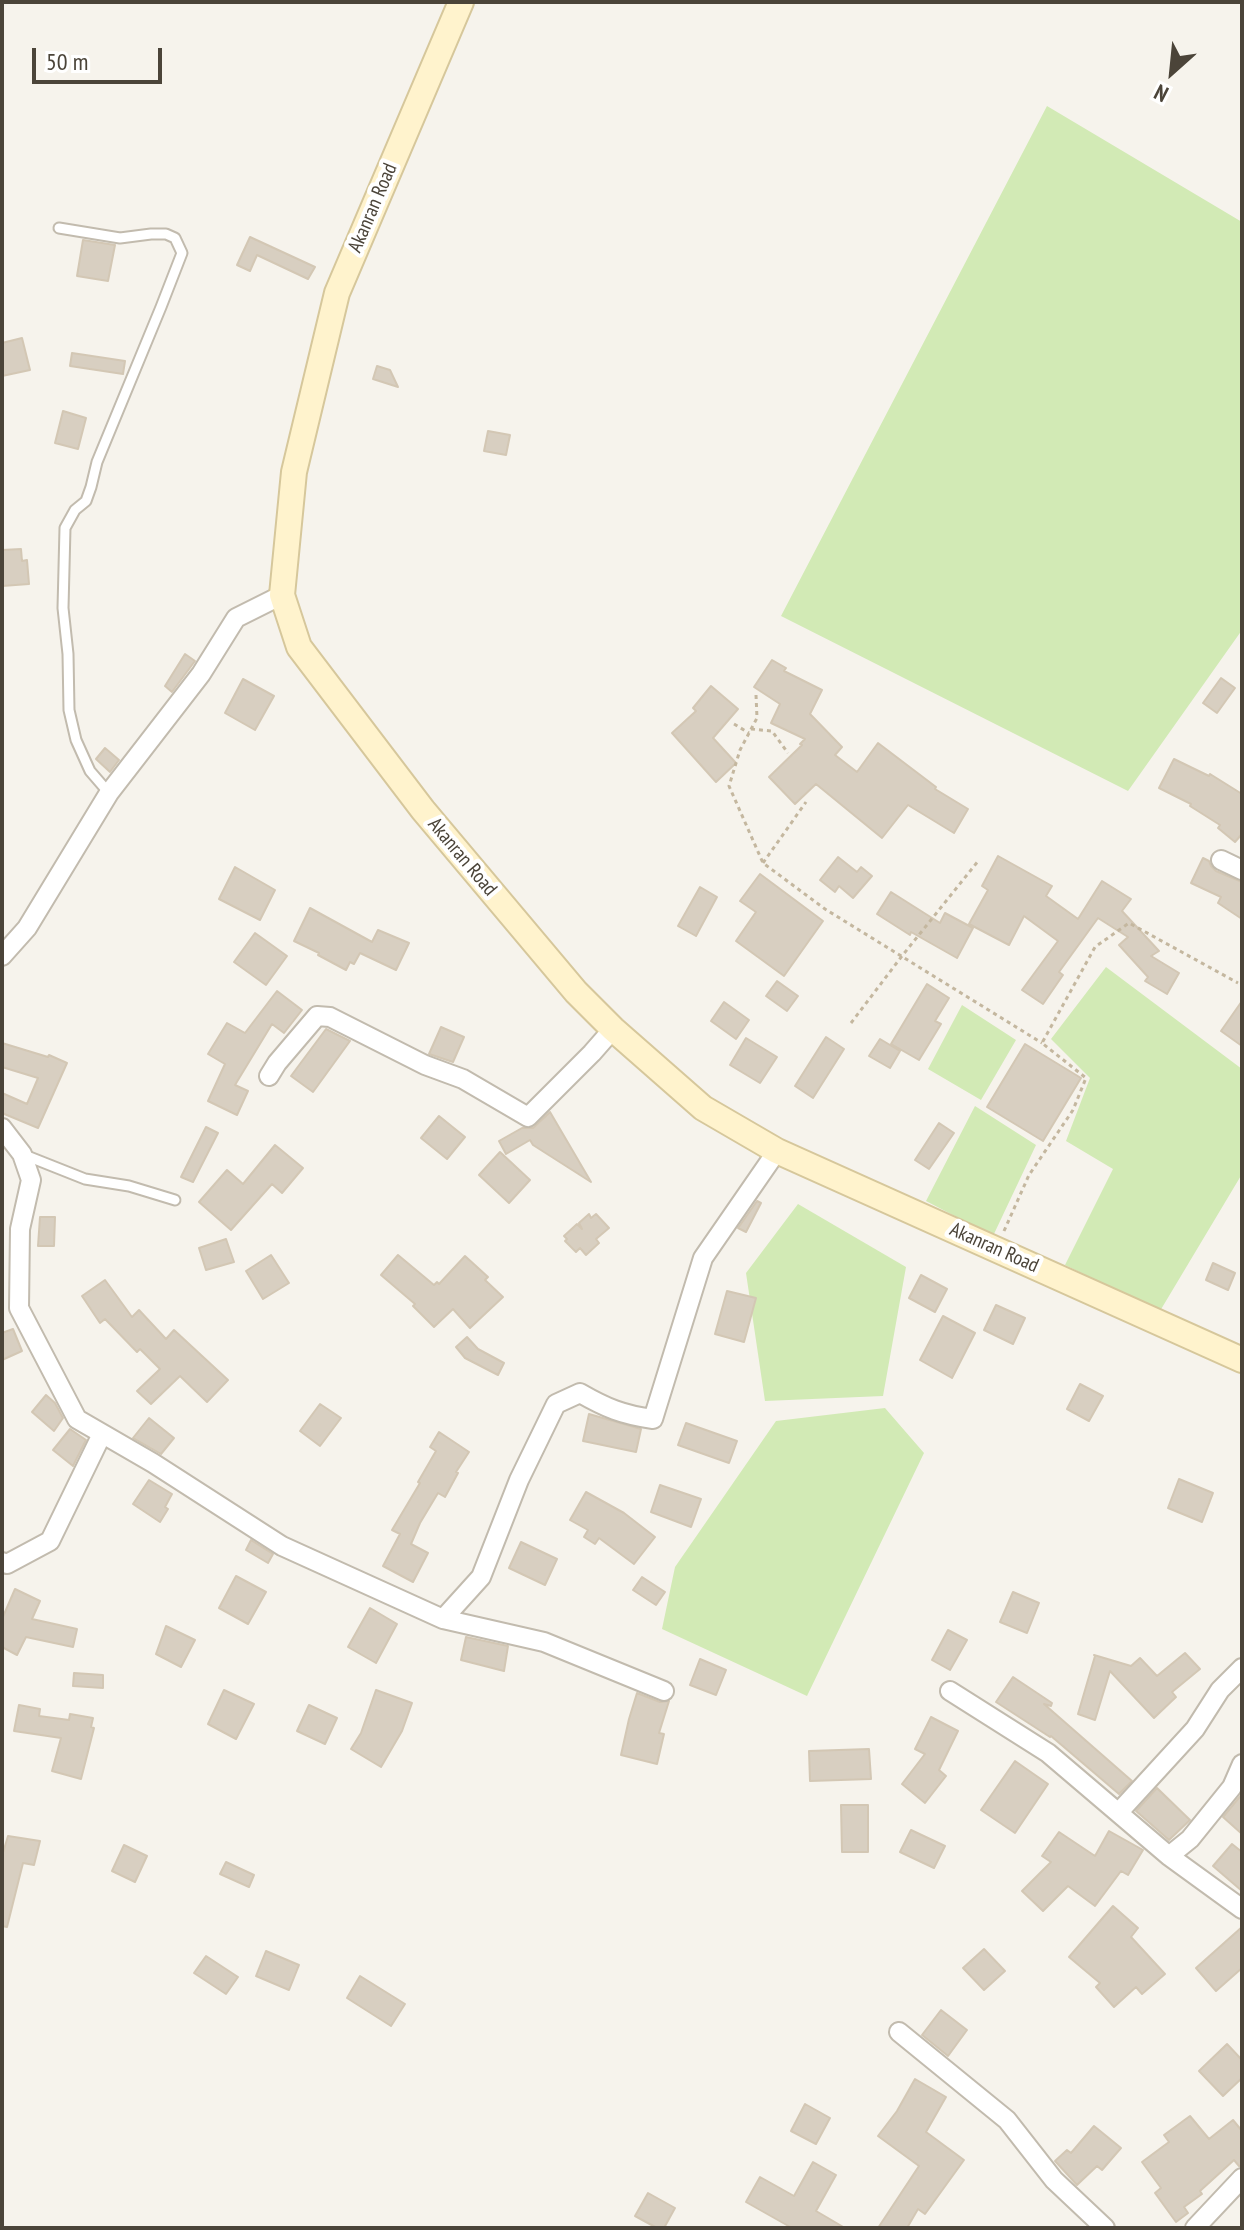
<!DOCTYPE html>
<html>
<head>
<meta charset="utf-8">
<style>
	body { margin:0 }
	#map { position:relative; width:1244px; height:2230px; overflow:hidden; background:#f6f3ec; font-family:"PT Sans Narrow",sans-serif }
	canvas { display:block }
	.frame { position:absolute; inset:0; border:4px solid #4b4439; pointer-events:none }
	.north { position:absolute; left:1132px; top:32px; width:80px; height:80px; -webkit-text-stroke:6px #fff; paint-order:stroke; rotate:207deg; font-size:22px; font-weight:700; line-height:32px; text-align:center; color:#4b4439 }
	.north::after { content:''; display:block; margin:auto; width:28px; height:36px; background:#4b4439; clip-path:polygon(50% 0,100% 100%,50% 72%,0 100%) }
	.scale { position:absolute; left:32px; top:48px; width:130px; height:36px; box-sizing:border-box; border:4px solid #4b4439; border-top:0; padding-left:10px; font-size:24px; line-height:28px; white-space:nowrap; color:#4b4439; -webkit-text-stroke:6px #fff; paint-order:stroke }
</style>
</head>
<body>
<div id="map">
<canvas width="1244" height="2230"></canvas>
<div class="frame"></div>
<div class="north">N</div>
<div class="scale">50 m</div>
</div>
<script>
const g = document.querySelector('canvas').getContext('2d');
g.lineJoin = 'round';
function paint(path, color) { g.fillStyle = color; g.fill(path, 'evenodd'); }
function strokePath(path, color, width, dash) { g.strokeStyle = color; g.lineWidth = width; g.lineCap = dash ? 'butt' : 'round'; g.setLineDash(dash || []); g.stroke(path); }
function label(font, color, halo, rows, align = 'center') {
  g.font = font + ' "PT Sans Narrow",sans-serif'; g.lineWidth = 8; g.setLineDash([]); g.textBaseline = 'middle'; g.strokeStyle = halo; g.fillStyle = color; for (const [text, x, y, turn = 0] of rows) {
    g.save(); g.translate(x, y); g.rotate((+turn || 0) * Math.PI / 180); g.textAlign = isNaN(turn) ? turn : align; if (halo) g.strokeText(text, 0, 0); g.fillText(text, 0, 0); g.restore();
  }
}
paint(new Path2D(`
	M1047,106L1242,222V630L1128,791L781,616Z
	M1106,967L1242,1069V1174L1160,1311L1065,1265L1113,1169L1066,1141L1090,1078L1051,1039Z
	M962,1005L1016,1040L981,1100L928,1069Z
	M975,1106L1036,1145L993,1236L926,1201Z
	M798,1204L906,1267L883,1396L765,1401L746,1273Z
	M885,1408L924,1453L807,1696L662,1629L675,1567L776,1421Z`), '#d2eab5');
const building = new Path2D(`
	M250,237L315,267L308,279L257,255L250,271L237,265Z
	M83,240L115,245L108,281L77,276Z
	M22,338L30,370L2,376V343Z
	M72,353L125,361L123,374L70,366Z
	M377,366L390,370L398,387L373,379Z
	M63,411L86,418L78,449L55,443Z
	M488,431L510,435L506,455L484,451Z
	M21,549L22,561L27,560L29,584L2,586V550Z
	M185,654L195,661L172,692L165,686Z
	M772,660L786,668L784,671L822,690L810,714L842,747L835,755L857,772L878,743L936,787L935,789L968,809L954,833L908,805L882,838L816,784L795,804L769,777L802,745L800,744L805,739L771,723L780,704L754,687Z
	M1221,678L1235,688L1217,713L1203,703Z
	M243,679L274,696L255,730L225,713Z
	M711,686L738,709L713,738L736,763L716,782L672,733L696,711L693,708Z
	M105,748L119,760L110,772L96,759Z
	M1174,759L1209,776L1210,774L1242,794V834L1235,842L1218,828L1220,825L1190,806L1191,804L1159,788Z
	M998,856L1052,886L1046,896L1078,919L1102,881L1131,899L1122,911L1159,951L1151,956L1179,973L1167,994L1145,981L1148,977L1119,945L1128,937L1098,918L1059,972L1063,975L1043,1004L1022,990L1058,941L1024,916L1009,945L969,924L988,890L982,886Z
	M838,857L857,872L861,867L872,876L853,898L839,886L835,892L820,880Z
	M1203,858L1209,861L1211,866L1216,871L1242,882V919L1218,903L1221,897L1191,883Z
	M235,867L275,890L260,920L219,899Z
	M760,874L823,921L784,976L736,941L756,912L740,901Z
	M700,887L717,897L696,936L678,926Z
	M891,892L940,923L945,913L973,928L957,958L911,932L910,935L877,914Z
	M310,908L372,942L378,930L409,943L396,970L360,953L354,964L350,962L346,970L318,955L319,953L294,941Z
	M255,933L287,956L266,985L234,962Z
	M777,981L798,996L787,1011L766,996Z
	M927,984L949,998L935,1021L941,1024L919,1060L891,1044Z
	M277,991L302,1010L284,1033L272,1024L235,1085L248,1091L237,1115L208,1101L225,1064L208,1054L227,1023L245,1033Z
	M1242,1001V1046L1221,1031Z
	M724,1002L749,1020L736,1039L711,1021Z
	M441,1027L464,1037L453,1062L429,1054Z
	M326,1029L350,1041L313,1092L291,1076Z
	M826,1037L844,1049L813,1098L795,1086Z
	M746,1038L777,1057L760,1083L730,1065Z
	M880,1039L900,1051L890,1068L869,1056Z
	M2,1043L48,1057L49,1055L67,1063L38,1128L2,1113V1093L27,1104L38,1078L2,1067Z
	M1025,1044L1081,1078L1043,1141L987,1107Z
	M550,1112L591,1182L533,1145L530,1140L506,1154L499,1141L522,1128H533Z
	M439,1116L465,1137L447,1159L421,1138Z
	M939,1123L954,1133L929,1169L915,1160Z
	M206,1127L218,1133L193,1182L181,1177Z
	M275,1145L303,1168L282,1193L272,1184L231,1230L199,1202L227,1170L243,1184Z
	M500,1152L530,1180L509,1203L479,1175Z
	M757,1201L761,1203L746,1232L738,1228Z
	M589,1214L591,1218L596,1214L609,1228L596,1239L599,1243L586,1255L580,1248L576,1252L565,1241L567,1239L564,1236L577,1224L582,1229L579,1223Z
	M40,1217H55L54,1246H38Z
	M226,1239L234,1262L206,1270L199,1248Z
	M271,1255L289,1283L263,1299L246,1271Z
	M398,1255L434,1285L437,1282L439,1284L465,1256L488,1277L485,1280L503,1297L470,1328L453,1309L434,1327L413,1306L415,1304L381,1275Z
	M1213,1263L1235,1273L1228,1290L1206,1280Z
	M921,1275L947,1289L935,1312L909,1298Z
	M105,1280L132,1317L139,1310L166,1339L174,1330L228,1380L207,1402L180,1376L151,1404L137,1391L160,1369L140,1349L137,1352L105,1319L100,1323L82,1296Z
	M727,1291L756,1298L744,1342L715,1334Z
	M996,1305L1025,1318L1013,1344L984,1330Z
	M943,1316L975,1333L952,1378L920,1360Z
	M13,1329L22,1351L2,1360V1333Z
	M467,1337L478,1349L504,1363L498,1375L465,1358L456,1347Z
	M1080,1384L1103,1396L1089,1421L1067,1409Z
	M46,1395L55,1403L63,1418L54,1431L32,1412Z
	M320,1404L341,1418L320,1446L300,1431Z
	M589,1414L641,1429L636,1452L583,1441Z
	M149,1418L174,1438L161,1454L133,1438Z
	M686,1423L737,1441L729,1463L678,1445Z
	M70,1429L86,1440L73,1466L53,1450Z
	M439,1432L469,1452L456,1472L458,1473L445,1497L438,1493L420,1523L411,1544L428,1553L413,1582L383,1566L400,1534L392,1530L420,1483L418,1482L436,1451L430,1447Z
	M1179,1479L1213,1493L1202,1522L1168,1508Z
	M149,1480L172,1494L165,1507L168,1509L160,1522L133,1504Z
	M660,1485L701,1499L691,1527L651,1512Z
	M586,1492L624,1513L655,1537L634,1564L599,1538L595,1544L584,1537L588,1530L570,1520Z
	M251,1540L273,1554L268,1563L246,1550Z
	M521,1542L557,1559L545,1585L509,1568Z
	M236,1576L266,1592L248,1624L219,1608Z
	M642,1577L665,1592L656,1605L633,1590Z
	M15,1589L40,1601L32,1619L77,1629L73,1647L26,1637L17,1655L2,1647V1619Z
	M1013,1592L1039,1603L1027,1633L1000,1622Z
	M370,1608L397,1624L376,1663L348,1647Z
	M166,1626L195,1640L181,1667L156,1654Z
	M948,1630L967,1640L950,1670L932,1660Z
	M466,1637L508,1646L504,1671L461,1660Z
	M1185,1653L1200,1669L1172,1692L1176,1697L1154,1718L1110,1671L1095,1720L1078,1714L1095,1656L1094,1655L1131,1666L1140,1658L1157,1676Z
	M700,1659L726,1670L716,1695L690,1685Z
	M74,1673L103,1675V1688L73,1686Z
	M1013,1677L1052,1703L1051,1706L1044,1704L1132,1781L1119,1794L1051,1736L1050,1737L996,1702Z
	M224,1690L254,1704L236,1739L208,1724Z
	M376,1690L412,1703L402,1731L381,1767L351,1749L361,1733Z
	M637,1693L660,1702L669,1701L659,1733L664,1734L657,1764L621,1755L629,1719Z
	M19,1705L40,1709L39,1716L69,1720L70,1714L93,1718L91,1727L94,1728L81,1779L52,1771L61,1738L14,1731Z
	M309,1705L337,1718L325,1744L297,1731Z
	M931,1717L958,1731L939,1770L946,1776L925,1803L902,1784L925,1754L915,1749Z
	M869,1749L871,1779L810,1781L809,1751Z
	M1015,1761L1048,1784L1015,1833L981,1810Z
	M1157,1788L1190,1820L1169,1840L1136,1811Z
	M1242,1794V1834L1223,1817Z
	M841,1805H868V1852H842Z
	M911,1830L945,1846L934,1868L900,1852Z
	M1109,1831L1143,1850L1128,1875L1121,1871L1095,1906L1068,1886L1043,1911L1022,1891L1051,1862L1042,1856L1059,1832L1095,1856Z
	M8,1836L40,1841L34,1865L23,1863L7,1927L2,1926V1856Z
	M1232,1844L1242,1852V1891L1213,1866Z
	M124,1845L147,1856L135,1882L112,1871Z
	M226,1862L254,1875L249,1887L220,1874Z
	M1113,1906L1138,1928L1131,1937L1165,1974L1142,1994L1136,1987L1114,2007L1096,1987L1100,1983L1069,1957Z
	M1242,1927V1968L1216,1991L1196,1968Z
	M984,1949L1005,1971L984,1990L963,1968Z
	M266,1951L299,1965L289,1990L256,1976Z
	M206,1956L238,1977L226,1994L194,1973Z
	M360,1976L405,2004L391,2026L347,1998Z
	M941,2010L967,2030L948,2056L922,2035Z
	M1227,2044L1242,2060V2078L1223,2096L1199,2071Z
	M915,2079L946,2097L926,2132L964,2160L925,2214L918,2209L907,2228H878L919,2166L878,2136L897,2111Z
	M805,2104L830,2118L816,2144L791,2131Z
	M1190,2116L1209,2139L1233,2120L1242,2131V2166H1239L1234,2160L1200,2191L1202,2194L1184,2207L1188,2213L1176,2222L1155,2193L1161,2188L1142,2162L1169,2142L1164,2135Z
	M1094,2126L1121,2148L1102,2170L1097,2166L1077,2185L1055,2161L1067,2150L1071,2153Z
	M813,2162L836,2175L816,2211L845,2228H792L746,2202L760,2177L794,2196Z
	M648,2193L675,2208L664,2228H657L635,2216Z`);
paint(building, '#d8cfc1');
strokePath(building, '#d3c7b4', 2);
const lane = new Path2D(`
	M59,228L120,238L151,234H166L175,238L182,253L161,307L97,462L91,487L86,501L75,510L65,528L63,608L68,654L69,710L76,740L90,771L109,793
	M22,1154L85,1179L129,1186L175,1200`);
const street = new Path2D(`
	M1221,860L1242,870
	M2,956L27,928L109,793L201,674L236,618L282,595
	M269,1076L277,1063L317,1016L330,1017L425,1065L463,1079L528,1117L592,1053L613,1029
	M2,1128L22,1154L31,1180L20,1229L19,1308L77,1419L153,1463L282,1546L443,1619L481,1577L519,1480L556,1404L580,1393C606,1408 623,1415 653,1419L703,1258L777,1151
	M2,1562L7,1564L50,1541L102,1434
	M443,1619L544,1642L664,1691
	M950,1691L1048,1753L1169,1856L1242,1909
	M1119,1812L1195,1729L1220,1690L1242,1668
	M1169,1856L1190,1839L1232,1787L1242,1764
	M899,2032L1007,2120L1054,2180L1105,2228
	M1195,2228L1242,2178`);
const secondary = new Path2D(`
	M461,2L337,293L294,472L282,595L299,647L423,810L576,992L613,1029L703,1108L777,1151L1242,1360`);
strokePath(lane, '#c2bbae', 13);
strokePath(street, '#c2bbae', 22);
strokePath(secondary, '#d6c79b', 28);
strokePath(new Path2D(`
	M756,695L757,718L740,750L729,786L763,863L825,909L1042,1043
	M734,724L749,733
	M751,729L772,731L788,753
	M763,863L806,802
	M851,1023L902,956L979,860
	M1004,1231L1029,1175L1073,1110L1086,1078L1042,1043L1095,947L1129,923L1238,983`), '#c4b79f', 3, [4, 4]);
strokePath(lane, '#fff', 9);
strokePath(street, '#fff', 18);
strokePath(secondary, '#fff3cd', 24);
label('20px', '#4b4439', '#fff', [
	["Akanran Road",373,208,-67],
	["Akanran Road",462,857,50],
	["Akanran Road",994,1248,24]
]);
</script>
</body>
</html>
